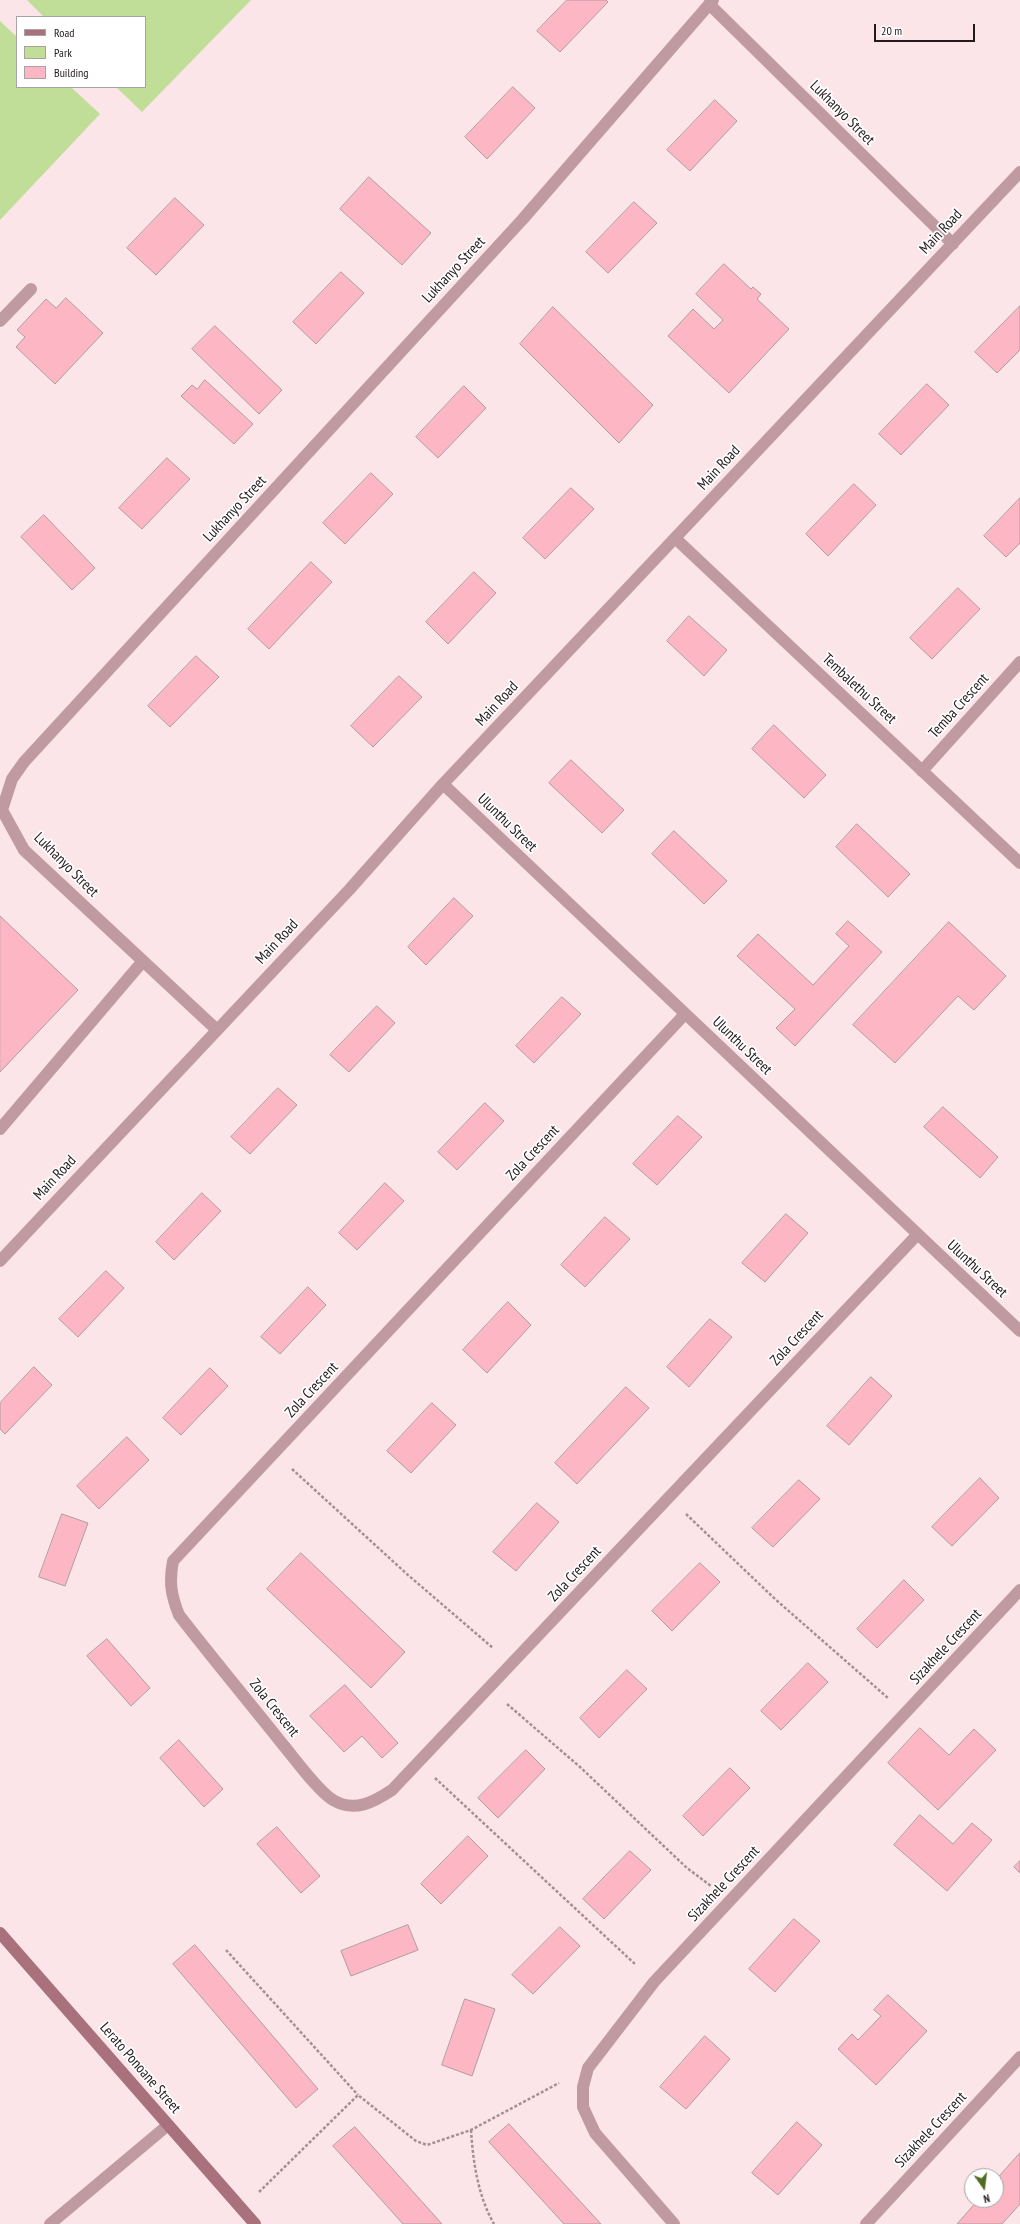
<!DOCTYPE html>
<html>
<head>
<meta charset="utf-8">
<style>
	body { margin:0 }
	#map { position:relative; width:1020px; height:2224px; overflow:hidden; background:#fbe5e9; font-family:"PT Sans Narrow",sans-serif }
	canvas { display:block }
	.legend { position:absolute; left:16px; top:16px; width:130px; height:72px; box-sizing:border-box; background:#fff; border:1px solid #a7a3a4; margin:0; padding:5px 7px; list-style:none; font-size:12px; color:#221a1c }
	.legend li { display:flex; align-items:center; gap:8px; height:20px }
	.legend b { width:20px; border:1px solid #a7a3a4 }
	.north { position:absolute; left:964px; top:2168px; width:40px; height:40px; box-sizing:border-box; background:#fff; border:1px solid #a7a3a4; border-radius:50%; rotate:166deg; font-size:11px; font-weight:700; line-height:16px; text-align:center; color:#221a1c }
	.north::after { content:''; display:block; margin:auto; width:14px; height:18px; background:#506c20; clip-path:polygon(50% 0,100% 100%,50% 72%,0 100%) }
	.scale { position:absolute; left:874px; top:24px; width:101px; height:18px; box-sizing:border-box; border:2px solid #221a1c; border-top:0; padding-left:5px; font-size:12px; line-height:14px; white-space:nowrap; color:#221a1c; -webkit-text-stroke:3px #fff; paint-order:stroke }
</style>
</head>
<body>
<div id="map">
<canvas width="1020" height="2224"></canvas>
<ul class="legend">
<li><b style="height:5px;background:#a8717c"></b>Road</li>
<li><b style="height:11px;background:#c0de98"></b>Park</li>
<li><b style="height:11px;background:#fcb6c4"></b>Building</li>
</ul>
<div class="north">N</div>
<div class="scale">20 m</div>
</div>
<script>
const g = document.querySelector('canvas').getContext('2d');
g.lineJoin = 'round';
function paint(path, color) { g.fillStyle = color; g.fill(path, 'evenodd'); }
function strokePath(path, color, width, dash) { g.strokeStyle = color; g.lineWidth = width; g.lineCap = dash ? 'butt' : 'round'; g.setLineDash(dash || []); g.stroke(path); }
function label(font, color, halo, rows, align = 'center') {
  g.font = font + ' "PT Sans Narrow",sans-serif'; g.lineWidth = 3.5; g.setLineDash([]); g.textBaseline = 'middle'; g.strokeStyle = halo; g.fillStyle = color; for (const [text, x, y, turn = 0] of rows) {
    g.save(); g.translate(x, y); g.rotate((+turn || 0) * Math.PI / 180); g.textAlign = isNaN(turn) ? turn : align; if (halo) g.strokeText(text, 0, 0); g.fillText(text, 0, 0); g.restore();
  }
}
paint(new Path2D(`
	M27,0H251L142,112L116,87H145V17H44Z
	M0,21L17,37V87H71L100,114L0,220Z`), '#c0de98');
const building = new Path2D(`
	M567,0H606L608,2L560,52L537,31Z
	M513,87L535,108L487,159L465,137Z
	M715,100L737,121L690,171L667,150Z
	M369,177L431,233L402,265L340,209Z
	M175,198L204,225L156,275L127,248Z
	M634,202L657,223L608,273L586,252Z
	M724,264L751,289L753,287L761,294L757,299L789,329L729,393L668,336L693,309L714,329L723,320L696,294Z
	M341,272L364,293L316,344L293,322Z
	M66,298L103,333L55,384L16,347L25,337L17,330L46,299L56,308Z
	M1020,306V350L997,373L975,352Z
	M553,307L653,405L619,443L520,344Z
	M215,326L282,390L259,414L192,349Z
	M205,380L253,424L234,444L181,396L192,385L197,389Z
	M927,384L949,405L901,455L879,434Z
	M464,386L486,408L438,458L416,437Z
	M167,458L190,479L142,529L119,508Z
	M371,473L393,494L345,544L323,523Z
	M854,484L876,505L828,556L806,534Z
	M571,488L594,509L545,559L523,538Z
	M1020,498V543L1006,557L984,536Z
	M44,515L95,568L72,590L21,537Z
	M311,562L332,582L269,649L248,629Z
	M474,572L496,593L448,644L426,622Z
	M958,588L980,609L932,659L910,638Z
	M689,616L727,650L704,676L667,641Z
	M196,656L219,677L170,727L148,706Z
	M399,676L422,697L373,747L351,726Z
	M774,725L826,775L804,798L752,749Z
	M571,760L624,810L602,833L549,783Z
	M857,824L910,874L888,897L836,847Z
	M674,831L727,881L704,904L652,854Z
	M454,898L473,916L426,965L408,947Z
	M0,916L78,990L0,1072Z
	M848,921L882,952L795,1046L776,1028L795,1009L737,956L758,934L813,985L849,946L836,934Z
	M949,922L1006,976L974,1010L958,996L895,1063L853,1025Z
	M562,997L581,1014L534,1063L516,1046Z
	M377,1006L395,1023L349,1072L330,1055Z
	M278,1088L297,1105L250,1154L231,1137Z
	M485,1103L504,1121L457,1170L438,1152Z
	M943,1107L998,1157L980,1178L924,1127Z
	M678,1116L702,1137L657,1185L633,1164Z
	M385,1183L404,1201L357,1250L339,1233Z
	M202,1193L221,1211L174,1260L156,1242Z
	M786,1214L808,1233L765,1282L742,1263Z
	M605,1217L630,1239L585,1287L561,1265Z
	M106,1271L124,1288L78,1337L59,1319Z
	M308,1287L326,1305L280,1354L261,1337Z
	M508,1302L531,1325L487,1373L463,1350Z
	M710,1319L732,1337L689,1387L667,1367Z
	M34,1367L52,1385L5,1434L0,1429V1403Z
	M210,1368L228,1386L181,1435L163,1418Z
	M871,1377L892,1396L849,1445L827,1426Z
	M626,1387L649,1408L577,1484L555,1463Z
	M432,1403L456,1425L411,1473L387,1451Z
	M127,1437L149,1460L99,1509L77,1486Z
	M980,1478L999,1498L952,1546L932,1527Z
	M799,1480L820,1499L773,1547L752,1528Z
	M537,1503L559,1522L516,1571L493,1552Z
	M62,1514L88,1523L65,1586L39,1577Z
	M301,1553L405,1652L371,1688L267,1589Z
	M700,1563L720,1582L672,1631L652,1611Z
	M904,1580L924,1600L877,1648L857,1629Z
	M107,1639L150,1688L131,1706L87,1656Z
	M808,1663L828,1682L781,1730L761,1711Z
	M627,1670L647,1689L599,1738L580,1718Z
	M345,1685L398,1743L382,1758L362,1736L344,1752L310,1716Z
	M920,1728L949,1755L974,1729L996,1750L938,1810L888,1763Z
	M179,1740L223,1789L204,1807L160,1758Z
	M526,1750L545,1769L498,1818L478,1798Z
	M730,1768L750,1788L703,1836L683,1816Z
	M920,1815L953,1844L972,1823L992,1840L947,1891L894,1845Z
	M277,1827L320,1876L301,1893L257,1844Z
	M468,1836L488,1856L441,1904L421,1884Z
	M630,1851L651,1870L604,1919L583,1899Z
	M1020,1861V1873L1014,1867Z
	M794,1919L820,1941L775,1992L749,1969Z
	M408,1925L418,1950L351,1976L341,1951Z
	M560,1927L580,1946L533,1994L512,1975Z
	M195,1945L318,2089L296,2108L173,1964Z
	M888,1995L927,2031L876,2085L838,2049L852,2034L858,2040L881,2016L874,2010Z
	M465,1999L495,2009L472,2076L442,2065Z
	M705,2036L730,2059L686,2109L660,2087Z
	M797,2122L822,2145L778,2195L752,2173Z
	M509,2124L601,2224H564L489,2142Z
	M355,2127L442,2224H403L333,2146Z
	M1020,2153V2204L1002,2224H957L978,2200H996V2180Z`);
paint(building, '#fcb6c4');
strokePath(building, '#b09c9f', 1);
strokePath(new Path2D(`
	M292,1469L408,1575L493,1648
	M686,1514L775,1599L888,1698
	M507,1704L580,1767L687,1868L711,1886
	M435,1778L636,1965
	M226,1950L358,2095
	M471,2130C473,2162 478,2196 494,2224
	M259,2192L358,2095L416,2141L427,2145L471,2130L559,2083`), '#a19194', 2.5, [3, 2]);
strokePath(new Path2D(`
	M0,321L31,289
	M0,1129L143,961`), '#c09aa1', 12);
strokePath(new Path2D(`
	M709,4L953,244
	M675,538L1020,863
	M922,771L1020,662
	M443,784L1020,1331
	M685,1014L173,1561C169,1582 171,1595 179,1615C213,1659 249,1702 284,1746C295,1759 319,1792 333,1800C354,1813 374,1802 392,1790L917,1235
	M217,1030L24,850L2,810L12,779L24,762L522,220L713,0
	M0,1261L349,890L443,784L1020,172
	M50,2224L168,2125
	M674,2224L595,2133L583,2107V2087L588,2068L654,1982L1020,1590
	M866,2224L1020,2057`), '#c09aa1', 12);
strokePath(new Path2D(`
	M0,1933L255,2224`), '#a8717c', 12);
label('15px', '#221a1c', '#fff', [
	["Lukhanyo Street",842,113,45],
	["Main Road",941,232,-47],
	["Lukhanyo Street",454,270,-47],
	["Main Road",719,468,-47],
	["Lukhanyo Street",235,509,-47],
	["Tembalethu Street",859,689,43],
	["Main Road",497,704,-47],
	["Temba Crescent",959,706,-48],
	["Ulunthu Street",507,823,44],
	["Lukhanyo Street",66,865,45],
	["Main Road",277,942,-47],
	["Ulunthu Street",742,1046,44],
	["Zola Crescent",533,1153,-47],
	["Main Road",55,1178,-47],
	["Ulunthu Street",977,1269,43],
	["Zola Crescent",797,1338,-47],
	["Zola Crescent",312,1390,-47],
	["Zola Crescent",575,1574,-47],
	["Sizakhele Crescent",946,1647,-47],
	["Zola Crescent",274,1708,51],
	["Sizakhele Crescent",724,1884,-47],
	["Lerato Ponoane Street",140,2068,49],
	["Sizakhele Crescent",931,2130,-47]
]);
</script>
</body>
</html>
